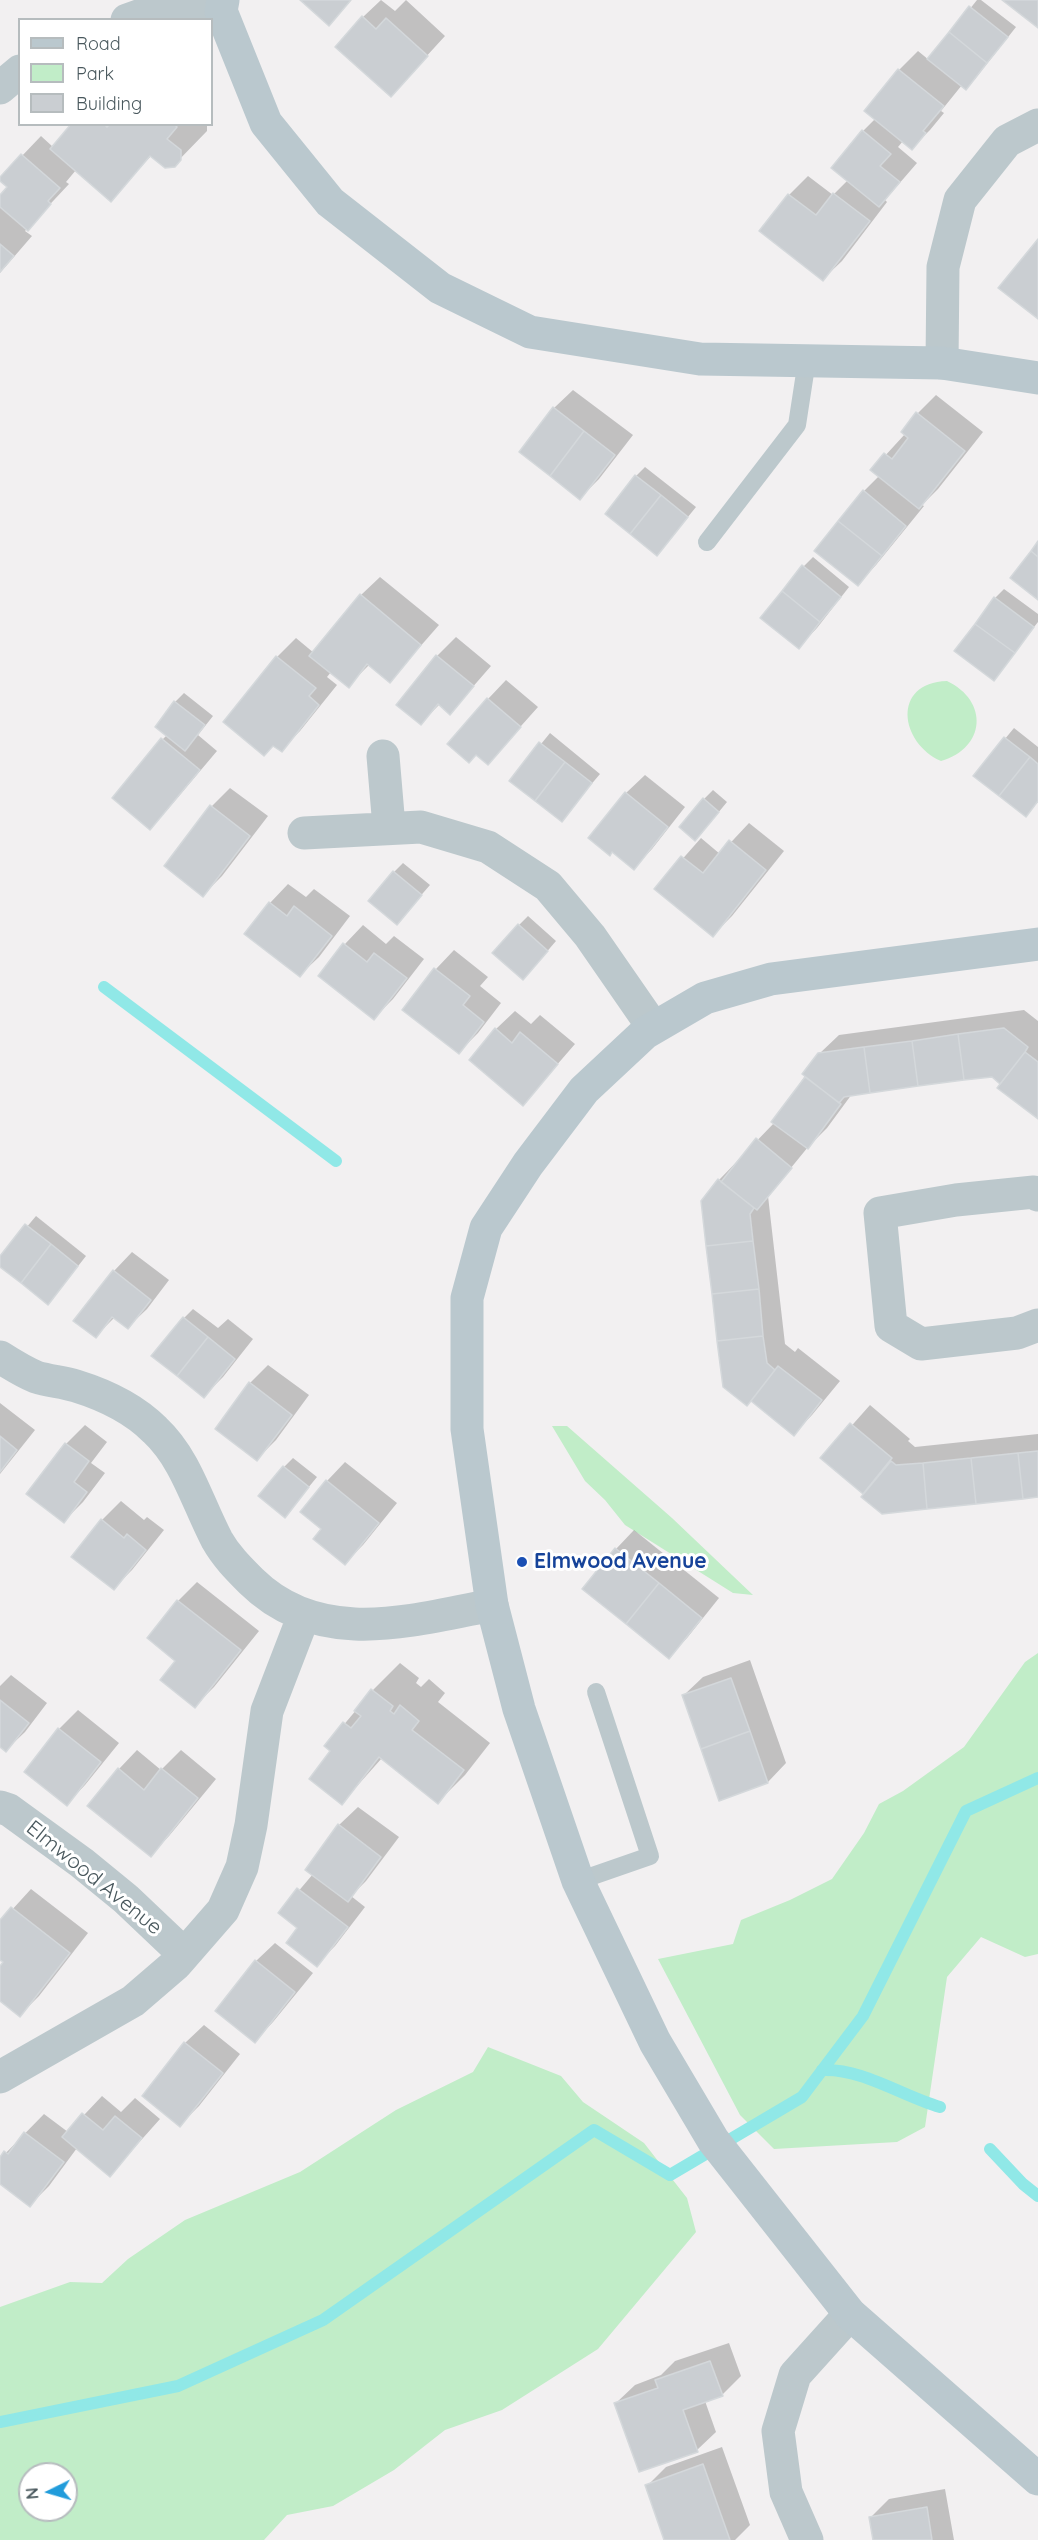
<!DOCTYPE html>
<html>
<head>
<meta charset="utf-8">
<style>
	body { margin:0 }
	#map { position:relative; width:1038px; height:2540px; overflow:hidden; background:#f2f0f1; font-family:Quicksand,sans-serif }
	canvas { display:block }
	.legend { position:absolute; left:18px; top:18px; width:195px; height:108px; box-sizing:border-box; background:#fff; border:2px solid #b6bcbe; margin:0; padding:8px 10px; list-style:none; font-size:18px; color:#49585d }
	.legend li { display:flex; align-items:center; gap:12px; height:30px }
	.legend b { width:30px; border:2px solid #b6bcbe }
	.north { position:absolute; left:18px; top:2462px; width:60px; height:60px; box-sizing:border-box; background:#fff; border:2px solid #b6bcbe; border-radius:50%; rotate:265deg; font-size:16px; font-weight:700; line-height:24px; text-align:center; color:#49585d }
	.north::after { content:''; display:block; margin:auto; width:21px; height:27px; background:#219cdb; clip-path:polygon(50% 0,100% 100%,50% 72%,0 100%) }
</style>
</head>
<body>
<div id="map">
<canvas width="1038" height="2540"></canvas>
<ul class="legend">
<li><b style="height:8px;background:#bac8ce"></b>Road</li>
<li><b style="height:16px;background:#c1edc8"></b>Park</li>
<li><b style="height:16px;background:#caced2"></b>Building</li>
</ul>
<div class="north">N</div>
</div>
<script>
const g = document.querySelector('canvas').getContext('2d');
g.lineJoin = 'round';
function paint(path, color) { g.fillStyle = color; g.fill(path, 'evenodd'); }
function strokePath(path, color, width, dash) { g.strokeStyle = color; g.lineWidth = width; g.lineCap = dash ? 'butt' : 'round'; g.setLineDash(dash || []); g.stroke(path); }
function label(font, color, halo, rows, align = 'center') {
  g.font = font + ' Quicksand,sans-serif'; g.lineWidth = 6; g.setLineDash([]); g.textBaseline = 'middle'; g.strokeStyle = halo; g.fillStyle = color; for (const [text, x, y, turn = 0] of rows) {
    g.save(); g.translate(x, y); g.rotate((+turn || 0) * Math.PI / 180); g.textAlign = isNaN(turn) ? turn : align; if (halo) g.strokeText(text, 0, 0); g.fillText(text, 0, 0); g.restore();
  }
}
paint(new Path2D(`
	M947,681C989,701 986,748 941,761C900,743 891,683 947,681Z
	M552,1426H567L672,1518L753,1595L733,1593L625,1525L605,1500L585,1481Z
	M1038,1653V1954L1025,1957L981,1937L947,1977L925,2127L897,2142L774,2149L740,2115L658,1959L733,1944L741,1920L790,1900L832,1879L864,1833L879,1804L903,1791L964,1747L1025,1662Z
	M488,2047L561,2076L583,2102L644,2143L687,2198L696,2232L598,2349L502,2410L445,2430L394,2470L333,2506L287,2515L264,2540H0V2307L70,2282L102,2283L128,2259L185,2220L300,2172L396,2110L473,2072ZM30,2474H66V2510H30Z`), '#c1edc8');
paint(new Path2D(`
	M381,0L395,11L406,0L445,36L391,95L363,17Z
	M977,0H981L1016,27L975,79L966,88L962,85L941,111L944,113L930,130L912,148L903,141L898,147L917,163L885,200L887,202L842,261L823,279L762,231L789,195L808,176L833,195L848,180L863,131L876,118L866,111L899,70L918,51L929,60Z
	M73,124H207V131L174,165L152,155L110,200L76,170L66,182L69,184L25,231L32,236L0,273V197L9,187L0,179L41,136L53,147Z
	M573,390L633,435L599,479L580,498L554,408Z
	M936,395L983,432L938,489L922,505L924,506L876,565L858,584L864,491L879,476L872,470L905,434L918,413Z
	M645,467L696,507L666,544L636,476Z
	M813,557L849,587L817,628L799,647L804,566Z
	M380,577L439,625L390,681L370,664L348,686L331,672L327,677L337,685L300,731L281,750L277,657L296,638L314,653L361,595Z
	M1004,589L1038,614V622L993,679L995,598Z
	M456,637L491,666L450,713L440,704L421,723L437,656Z
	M506,680L538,707L488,763V699Z
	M184,693L213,716L198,735L217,751L168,809L150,828L163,739L167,735L175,702Z
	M1014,728L1038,747V802L1026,815L975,775Z
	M550,733L600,774L561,820L511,781Z
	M645,775L685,807L652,849L634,868L626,793Z
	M230,788L268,816L222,876L203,895L212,806Z
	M713,790L727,802L704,830V799Z
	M749,823L784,851L732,916L713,935L656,889L701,838L720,854Z
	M403,863L430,885L397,923L394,872Z
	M288,884L306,897L314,889L350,916L319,957L300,975L270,903Z
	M528,916L556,941L532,969L519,925Z
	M363,925L386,944L394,936L424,959L393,999L374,1018L320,976L345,944Z
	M454,950L488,977L480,986L501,1003L478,1033L459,1052L404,1010L436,969Z
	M1024,1010L1038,1021V1117L992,1075L852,1094L827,1128L808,1147L768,1196L785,1344L795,1352L798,1348L840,1381L812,1415L794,1434L751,1400L719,1180L775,1122L819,1054L839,1035Z
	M515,1011L531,1024L540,1015L575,1044L523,1104L496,1029Z
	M36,1216L86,1256L57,1293L0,1265V1259Z
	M132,1252L169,1280L147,1309L128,1327L115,1317L96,1336L114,1271Z
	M193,1309L218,1328L228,1319L253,1339L223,1377L204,1396L184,1318Z
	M268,1365L309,1395L276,1440L257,1459L250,1383Z
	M0,1403L35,1430L0,1474Z
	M870,1405L910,1439L908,1441L915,1447L1038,1434V1496L866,1494L823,1458Z
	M85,1425L107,1442L91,1463L105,1473L83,1502L64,1521L28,1493L66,1444Z
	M293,1458L317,1477L285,1516L284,1467Z
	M345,1462L397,1503L363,1545L345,1563L323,1528L327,1481Z
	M121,1501L144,1520L147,1517L164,1530L132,1570L114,1588L102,1520Z
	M634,1530L719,1598L687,1638L669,1657L616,1549Z
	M197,1582L259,1631L214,1687L195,1706L178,1661L149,1638L178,1601Z
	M750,1660L786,1763L768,1782L720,1799L684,1695L703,1677Z
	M400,1663L419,1678L416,1683L421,1687L429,1679L445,1693L438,1702L490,1743L465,1775L438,1802L382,1758L342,1803L332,1751L326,1746L373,1690Z
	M11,1675L47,1703L25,1732L6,1750L0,1745V1686Z
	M78,1710L119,1743L85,1785L67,1804L59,1729Z
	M137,1750L161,1770L181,1750L216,1779L169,1836L151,1855L119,1769Z
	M358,1807L399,1837L366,1881L351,1896L365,1907L335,1946L316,1965L299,1928L280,1913L313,1874L339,1825Z
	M31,1889L88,1933L39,1996L20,2015L0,1999V1969L5,1962L0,1958V1923Z
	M275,1943L313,1973L273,2022L255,2041L256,1961Z
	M204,2025L240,2054L199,2106L180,2125L185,2043Z
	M102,2096L121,2112L135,2098L160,2119L110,2175L77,2148L49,2186L30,2205L0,2182V2159L44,2114L68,2132Z
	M729,2343L741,2376L722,2395L705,2401L716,2432L697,2450L616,2403L635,2385L661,2375L675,2361Z
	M722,2447L750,2525L735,2540H666L647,2486L666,2467Z
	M945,2489L954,2540H874L870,2518L889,2499Z`), '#0003');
strokePath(new Path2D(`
	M104,987L336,1161
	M822,2070C862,2068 902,2096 940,2107
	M990,2149L1023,2184L1038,2196
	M0,2422L178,2386L323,2320L594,2130L670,2175L802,2097L863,2016L966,1811L1038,1778`), '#90e8e7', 12);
const building = new Path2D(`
	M300,0H351L329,26Z
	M1002,0H1038V28Z
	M969,6L1008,37L987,63L949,32Z
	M362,16L376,29L386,18L428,56L391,97L335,47Z
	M949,32L987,63L966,90L927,59Z
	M898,69L944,106L923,131L926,133L912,150L864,111Z
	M71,124H104L107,127L110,124H174L177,127L167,139L181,150V160L175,167L165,168L150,156L111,202L50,149Z
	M862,130L891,154L880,166L900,182L879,207L831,168Z
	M21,154L60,188L48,201L51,204L28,231L0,207V195L7,187L0,181V177Z
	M833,193L870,221L823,281L759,231L788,194L816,215Z
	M1038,239V319L998,288Z
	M0,244L14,256L0,272Z
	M553,407L584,431L550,476L519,452Z
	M916,412L965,451L919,509L870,470L884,453L892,459L908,438L901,432Z
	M584,431L615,455L580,500L550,476Z
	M635,475L661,495L630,534L605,514Z
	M863,490L906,526L882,556L838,521Z
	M661,495L688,517L657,556L630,534Z
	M838,521L882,556L858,586L814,551Z
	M1038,541V557L1031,551Z
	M1031,551L1038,557V600L1010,578Z
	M802,565L841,597L820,622L782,591Z
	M782,591L820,622L799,649L760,618Z
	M360,594L421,645L390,683L367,664L349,688L309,656Z
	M994,597L1034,627L1015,653L975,624Z
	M975,624L1015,653L994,681L954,651Z
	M436,655L474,686L450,715L438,704L421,725L396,705Z
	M276,656L316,688L309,696L319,705L282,752L273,746L264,756L223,722Z
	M487,698L521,727L488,765L476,755L469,763L447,744Z
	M174,701L205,725L185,751L155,727Z
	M1004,737L1030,757L999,796L973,776Z
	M161,738L200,770L150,830L112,798Z
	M539,742L565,762L535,801L509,781Z
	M1030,757L1038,764V801L1026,817L999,796Z
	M565,762L592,783L562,822L535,801Z
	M625,792L668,827L634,870L612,852L610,856L588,838Z
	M703,798L719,812L695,841L679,827Z
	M210,805L250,836L203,897L164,866Z
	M729,840L766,870L713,937L654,889L681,856L703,873Z
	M393,871L422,895L397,925L368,901Z
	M269,902L287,916L294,906L332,936L300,977L244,934Z
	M518,924L548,951L523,980L492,953Z
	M343,943L367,962L374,953L407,978L374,1020L318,976Z
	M434,968L470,996L463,1005L484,1022L459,1054L402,1010Z
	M495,1028L512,1043L520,1032L558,1064L523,1106L469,1060Z
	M1004,1028L1028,1047L1025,1052L1000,1084L992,1077L964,1080L958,1034Z
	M958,1034L964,1080L918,1086L912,1041Z
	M912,1041L918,1086L870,1093L864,1047Z
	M864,1047L870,1093L844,1097L839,1103L802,1074L818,1053Z
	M1025,1052L1038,1062V1119L997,1088Z
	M805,1077L841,1104L808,1149L771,1122Z
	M756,1138L792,1168L757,1210L721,1182Z
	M718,1179L754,1208L750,1214L753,1241L706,1246L701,1201Z
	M25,1224L51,1244L21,1283L0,1267V1256Z
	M753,1241L759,1289L712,1294L706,1246Z
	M51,1244L78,1266L48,1305L21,1283Z
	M113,1270L151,1300L128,1329L112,1317L96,1338L73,1321Z
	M759,1289L763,1336L717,1341L712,1294Z
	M183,1317L208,1337L177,1376L151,1356Z
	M763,1336L767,1363L775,1370L747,1406L723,1387L717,1341Z
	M208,1337L235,1359L204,1398L177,1376Z
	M778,1366L822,1400L794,1436L751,1401Z
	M249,1382L292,1415L257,1461L215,1429Z
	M850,1423L892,1458L863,1494L820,1458Z
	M0,1436L17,1450L0,1472Z
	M65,1443L89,1461L74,1482L87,1492L64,1523L26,1494Z
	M1038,1451V1497L1023,1499L1018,1453Z
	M1018,1453L1023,1499L976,1504L971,1458Z
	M971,1458L976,1504L927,1509L923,1463Z
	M891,1461L896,1465L923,1463L927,1509L882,1514L861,1497Z
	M283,1466L309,1487L285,1518L258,1496Z
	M326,1480L379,1523L345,1565L313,1539L321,1529L300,1512Z
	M101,1519L124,1538L127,1534L146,1550L114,1590L71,1557Z
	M615,1548L659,1583L626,1624L582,1589Z
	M659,1583L702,1618L669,1659L626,1624Z
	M177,1600L241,1650L195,1708L160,1680L175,1661L147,1638Z
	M731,1678L750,1731L701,1749L682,1695Z
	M371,1689L393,1706L390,1711L394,1714L400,1705L419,1721L412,1730L464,1770L438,1804L379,1757L342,1805L309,1779L330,1751L324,1746L343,1722L351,1728L361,1716L354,1711Z
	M0,1700L29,1723L6,1752L0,1747Z
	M58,1728L101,1762L67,1806L24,1772Z
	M750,1731L768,1783L719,1801L701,1749Z
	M118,1768L144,1790L161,1768L198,1798L151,1857L87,1806Z
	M338,1824L381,1857L348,1902L305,1870Z
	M297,1888L348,1927L317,1967L286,1943L297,1928L278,1913Z
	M11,1907L70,1953L20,2017L0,2001V1966L3,1962L0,1960V1920Z
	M255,1960L295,1992L255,2043L215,2011Z
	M184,2042L223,2073L180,2127L142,2096Z
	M82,2113L103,2130L115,2116L142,2138L110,2177L62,2137Z
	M24,2132L64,2162L30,2207L0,2184V2157L4,2151L8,2154Z
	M710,2361L723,2396L683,2410L698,2452L639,2472L614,2403L658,2388L655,2380Z
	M703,2464L730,2540H664L645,2485Z
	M927,2507L932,2540H873L869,2517Z`);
paint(building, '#caced2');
strokePath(building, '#d4d8db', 1.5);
strokePath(new Path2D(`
	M707,542L797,425L807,360
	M578,1881L650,1856L596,1692`), '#bcc8cc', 18);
strokePath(new Path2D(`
	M127,20L144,14L221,11
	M0,88L20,71
	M942,363L943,267L960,200L1007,141L1038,125
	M383,756L389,827
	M304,833L421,827L488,847L548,886L590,936L653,1027
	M1038,1195L1034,1192L956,1200L880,1213L891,1326L921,1344L1017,1333L1038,1325
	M0,1357C11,1364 24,1372 36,1377C49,1381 63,1382 76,1386C105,1395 133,1408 155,1430C186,1459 197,1502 217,1540C226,1556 238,1568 251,1581C319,1648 410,1621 492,1605
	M0,1807L9,1810L82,1863L126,1899L184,1954
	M0,2077L133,2001L176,1964L223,1910L242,1867L251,1825L267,1711L304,1615
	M807,2540L786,2492L778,2431L795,2375L850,2314`), '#bcc8cc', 33);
strokePath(new Path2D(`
	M223,0L221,11L266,123L330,202L440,288L530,332L700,359L942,363L1038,378
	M1038,944L771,979L705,998L645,1033L584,1090L528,1164L486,1228L467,1298V1429L492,1605L519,1709L578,1881L655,2042L713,2140L850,2314L1038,2479`), '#bac8ce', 33);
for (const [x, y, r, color] of [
	[522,1562,6,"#1a4fb4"]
]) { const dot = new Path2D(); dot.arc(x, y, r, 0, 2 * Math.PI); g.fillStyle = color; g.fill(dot); strokePath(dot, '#fff', 2); }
label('bold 21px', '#164399', '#fff', [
	["Elmwood Avenue",534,1562]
], 'left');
label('21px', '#49585d', '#fff', [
	["Elmwood Avenue",94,1878,39]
]);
</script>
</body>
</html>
